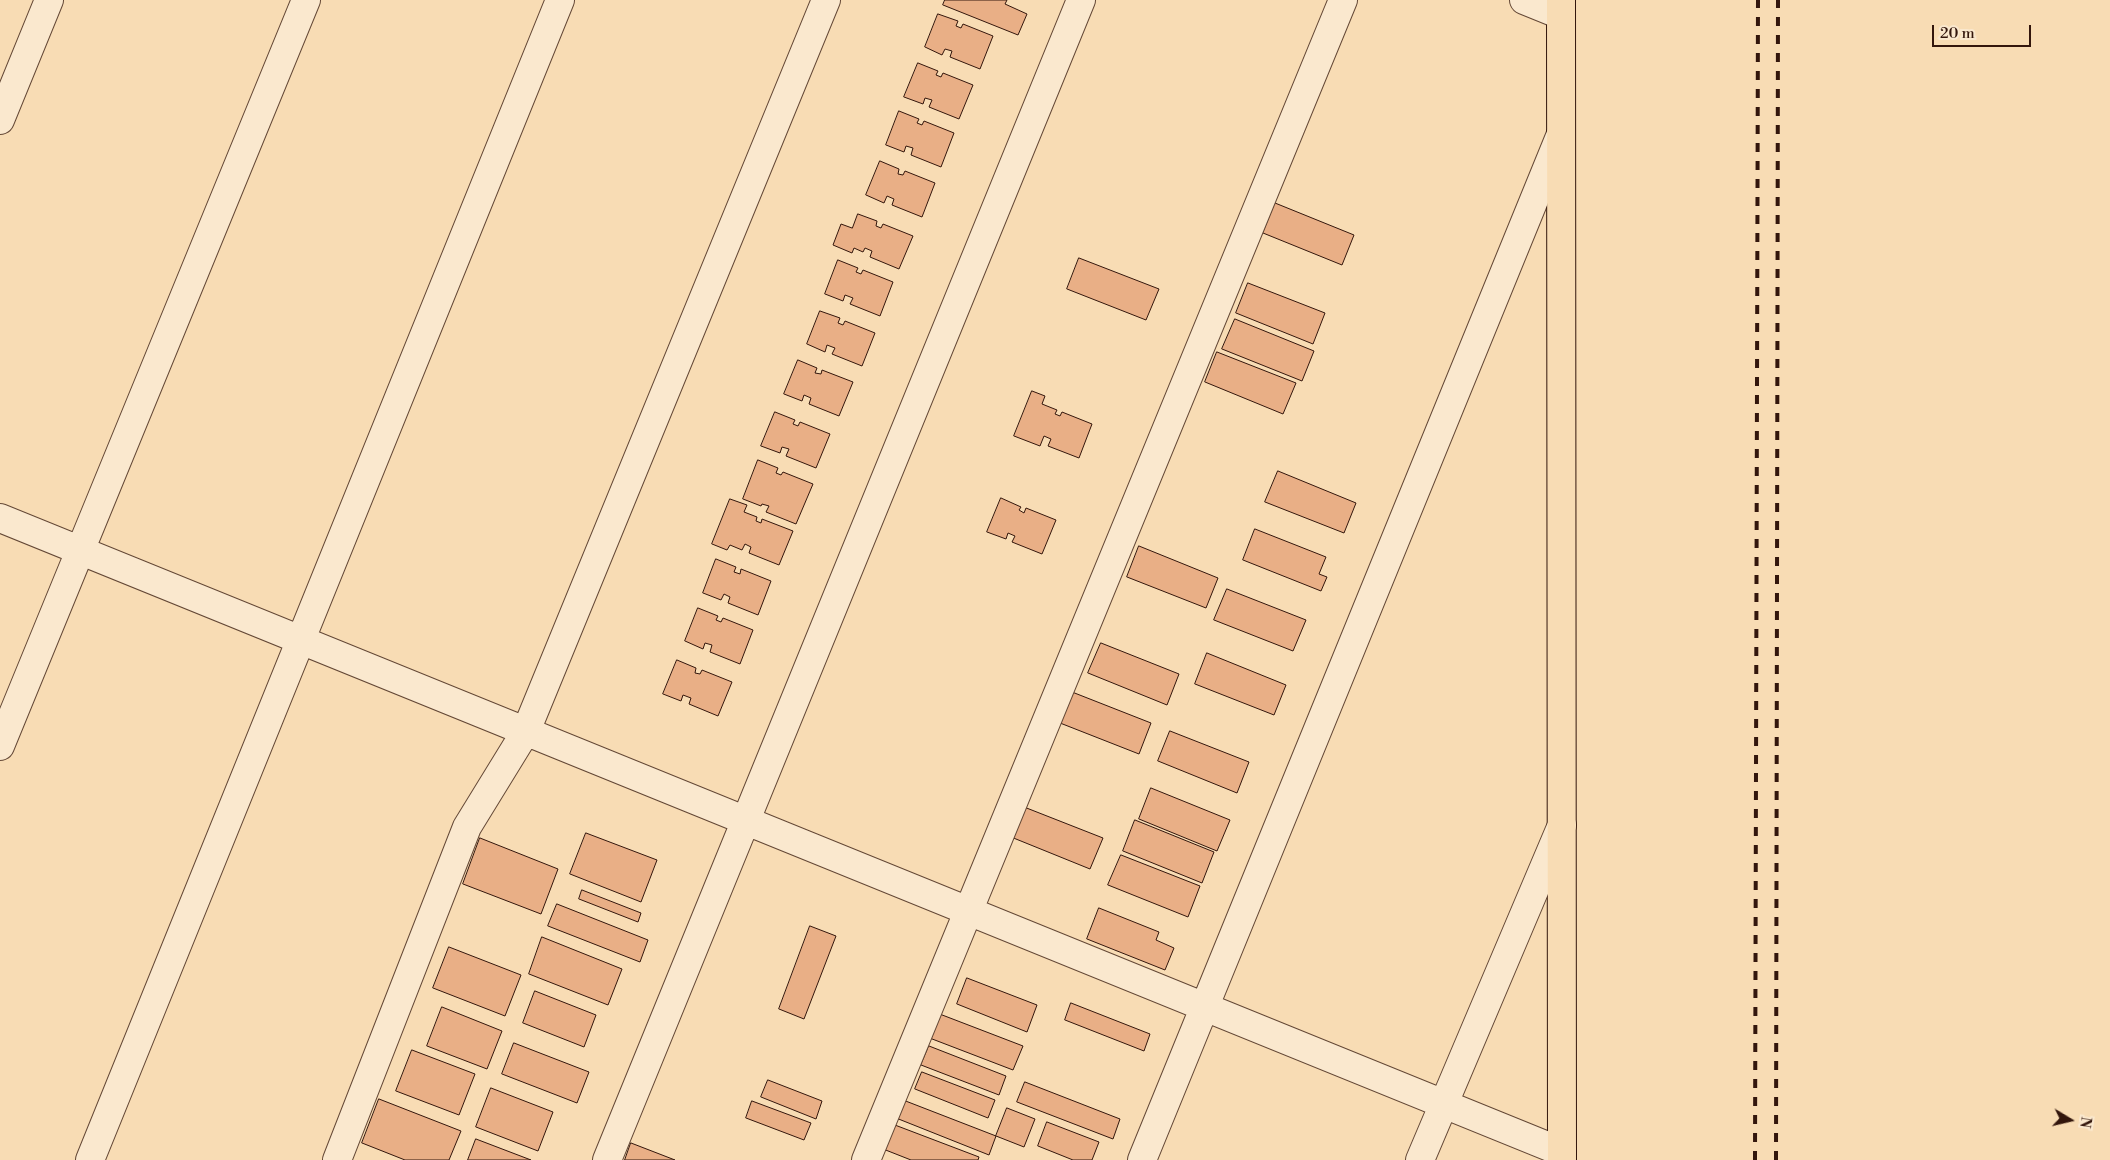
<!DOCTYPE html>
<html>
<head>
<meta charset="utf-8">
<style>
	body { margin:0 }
	#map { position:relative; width:2110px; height:1160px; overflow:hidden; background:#f8dcb4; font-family:"Libre Bodoni",serif }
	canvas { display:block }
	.north { position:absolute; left:2045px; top:1095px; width:50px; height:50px; -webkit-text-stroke:4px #fae8ce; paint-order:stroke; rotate:99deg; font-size:14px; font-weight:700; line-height:20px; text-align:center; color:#33160c }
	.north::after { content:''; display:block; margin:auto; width:18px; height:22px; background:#33160c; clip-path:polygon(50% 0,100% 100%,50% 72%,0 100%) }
	.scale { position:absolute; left:1932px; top:25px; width:99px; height:22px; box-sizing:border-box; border:2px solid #33160c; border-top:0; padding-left:6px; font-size:15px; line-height:18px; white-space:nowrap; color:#33160c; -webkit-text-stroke:4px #fae8ce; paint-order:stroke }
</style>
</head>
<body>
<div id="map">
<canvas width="2110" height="1160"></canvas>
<div class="north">N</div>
<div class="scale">20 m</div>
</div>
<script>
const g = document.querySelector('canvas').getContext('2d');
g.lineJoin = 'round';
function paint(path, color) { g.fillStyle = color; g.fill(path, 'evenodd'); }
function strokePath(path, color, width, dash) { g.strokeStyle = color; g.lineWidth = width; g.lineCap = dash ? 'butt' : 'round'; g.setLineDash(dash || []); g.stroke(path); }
const building = new Path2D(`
	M945,0H1007L1005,4L1027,14L1018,35L943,5Z
	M938,14L958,21L956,26L961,28L963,24L993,36L980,69L950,57L952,51L945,49L942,55L925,47Z
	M918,63L938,71L936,75L941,77L943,73L973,85L959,119L929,107L932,100L925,98L923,104L904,97Z
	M899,111L919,119L917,123L922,125L924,121L954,133L941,167L911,155L913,148L906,146L904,152L886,145Z
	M880,161L899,169L898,174L903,175L905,171L935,183L922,217L892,205L894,199L887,196L884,203L866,195Z
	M1275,203L1354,235L1342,265L1263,233Z
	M858,214L877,221L876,226L881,228L883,224L913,236L899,269L870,257L872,251L865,248L863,252L854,248L852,253L833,245L841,224L852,228Z
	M1079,258L1159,289L1146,320L1067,289Z
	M838,260L858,268L856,272L861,274L863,270L893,282L880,316L850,304L853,298L845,295L843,301L825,294Z
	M1248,283L1325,313L1313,344L1236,313Z
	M820,311L840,318L838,323L843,325L845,321L875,333L862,366L832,354L835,348L827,345L825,352L807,344Z
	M1235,319L1314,351L1302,381L1222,349Z
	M1217,352L1296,383L1283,414L1205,382Z
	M798,360L817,368L815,373L821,374L822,370L853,382L839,416L809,404L811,398L804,395L802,401L784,394Z
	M1032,391L1045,396L1042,404L1057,410L1055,414L1060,416L1062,412L1092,424L1079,458L1048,446L1051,439L1044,436L1040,446L1014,436Z
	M775,412L795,420L793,424L798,426L800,422L830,434L816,468L786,456L789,449L782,447L780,453L761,446Z
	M758,460L778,468L776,473L781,475L783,472L813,484L796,524L766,512L769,506L762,504L761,506L743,499Z
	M1278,471L1356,503L1344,533L1265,502Z
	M1001,498L1021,507L1019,510L1024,513L1026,508L1056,520L1042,554L1012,542L1015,536L1008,533L1006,539L987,532Z
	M730,499L747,505L744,512L757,517L756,521L761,523L762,519L793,531L779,565L749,553L751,547L745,544L742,550L730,545L727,550L712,544Z
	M1255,529L1326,557L1319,574L1327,577L1321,591L1243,560Z
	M1139,546L1218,578L1206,608L1127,577Z
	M716,559L736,567L734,572L740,574L741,569L771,581L758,615L728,603L730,597L724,594L721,600L703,593Z
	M1227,589L1306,620L1293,651L1214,620Z
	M698,608L718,616L716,620L721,622L723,618L753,630L740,664L710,652L712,645L705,643L703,649L685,641Z
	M1101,643L1179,674L1167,705L1088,673Z
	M1207,653L1286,685L1274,715L1195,684Z
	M677,660L696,668L695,673L700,674L702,670L732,682L718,716L689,704L691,698L683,695L681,701L663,694Z
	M1072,692L1151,723L1139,754L1060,723Z
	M1170,731L1249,762L1237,793L1158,761Z
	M1151,788L1230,820L1217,851L1139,819Z
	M1024,807L1103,838L1090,869L1011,837Z
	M1135,820L1214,852L1202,883L1123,851Z
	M586,833L657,860L641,902L570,874Z
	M480,838L558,869L541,914L463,884Z
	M1121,855L1200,886L1188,917L1108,885Z
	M582,890L641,913L638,922L579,899Z
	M557,904L648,940L640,962L548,926Z
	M1099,908L1159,932L1156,940L1174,948L1165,970L1087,939Z
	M810,926L836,936L804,1019L779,1009Z
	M542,937L622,969L608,1005L529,974Z
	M449,947L521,975L505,1016L433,988Z
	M967,978L1037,1005L1027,1032L957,1004Z
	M535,991L596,1015L584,1047L523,1023Z
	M1071,1003L1150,1034L1144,1051L1065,1020Z
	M442,1007L502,1031L487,1069L427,1046Z
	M937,1013L1023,1046L1013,1070L927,1037Z
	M514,1043L589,1072L577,1103L502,1074Z
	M929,1046L1006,1076L999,1095L921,1065Z
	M412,1050L475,1074L459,1115L396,1091Z
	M922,1072L995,1100L988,1118L915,1089Z
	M768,1080L822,1101L816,1119L761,1097Z
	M1025,1082L1120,1119L1113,1139L1017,1102Z
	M491,1088L553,1112L538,1151L476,1127Z
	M379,1099L461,1131L449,1160H405L362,1143Z
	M903,1100L996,1136L989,1155L896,1118Z
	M752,1101L811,1123L804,1140L746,1118Z
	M1007,1108L1035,1119L1024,1147L996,1136Z
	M887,1122L979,1157L978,1160H911L878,1147Z
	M1047,1122L1099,1142L1092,1160H1073L1038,1146Z
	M476,1139L531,1160H468Z
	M631,1143L675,1160H625Z`);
paint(building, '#e9af86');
strokePath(building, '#33160c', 1);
const minor = new Path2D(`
	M1524,0L1561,15
	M0,120L49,0
	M0,518L1562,1152
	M0,746L306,0
	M90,1160L560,0
	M337,1160L467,827L526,731L826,0
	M607,1160L1081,0
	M866,1160L1343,0
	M1142,1160L1561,134
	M1420,1160L1562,825`);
const major = new Path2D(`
	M1561,0L1562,1160`);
strokePath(minor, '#644836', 30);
strokePath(major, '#33160c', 30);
strokePath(minor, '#fae8ce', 28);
strokePath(major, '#f8dcb4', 28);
strokePath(new Path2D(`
	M1755,1160L1758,0
	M1776,1160L1778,0`), '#33160c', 4, [9, 9]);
</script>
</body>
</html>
